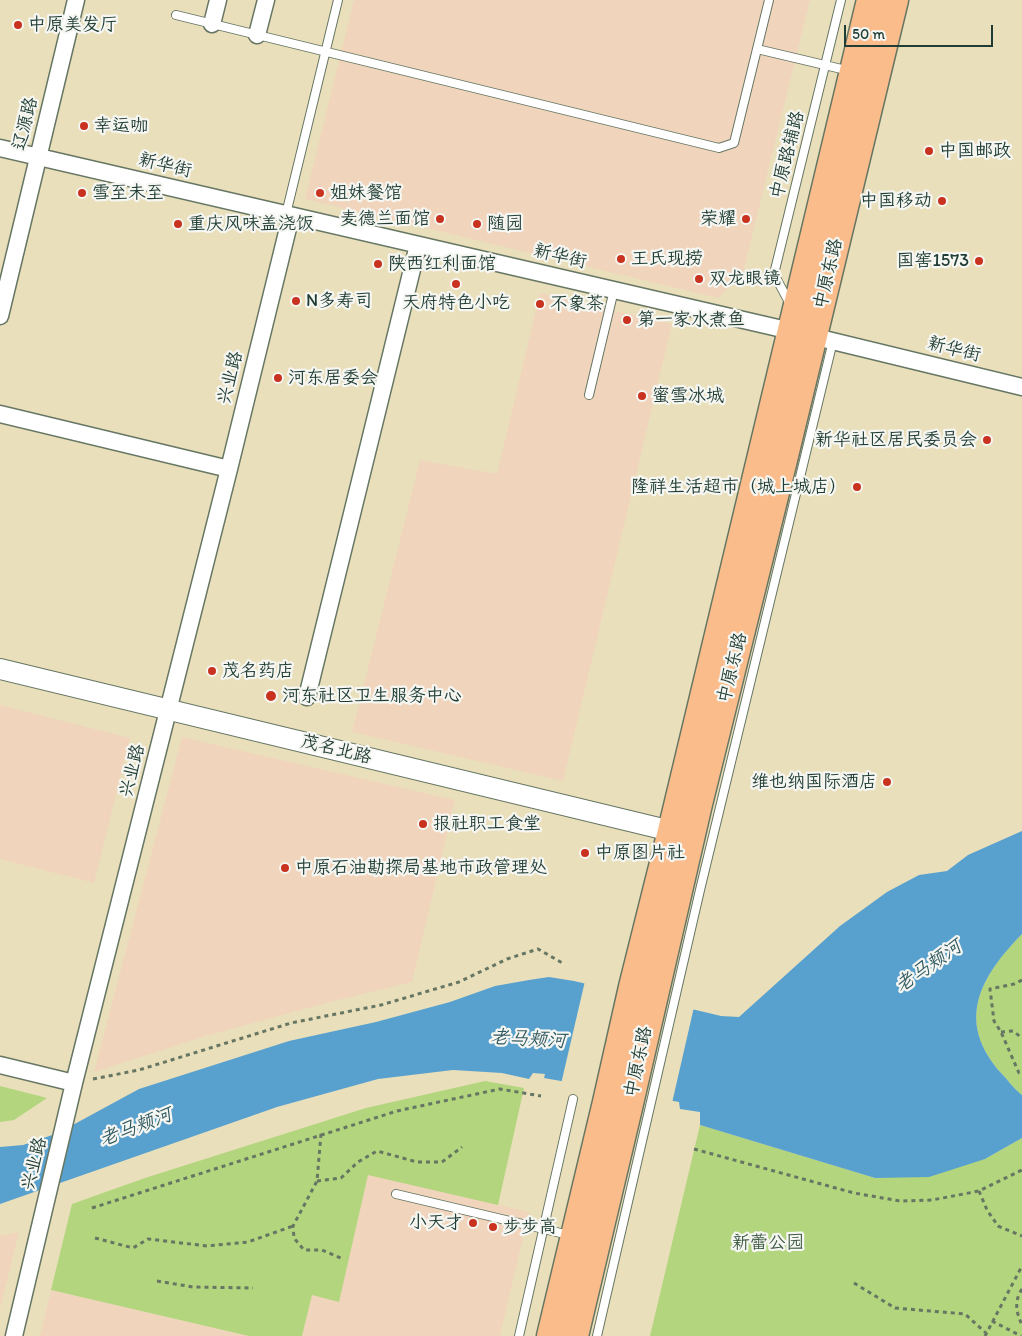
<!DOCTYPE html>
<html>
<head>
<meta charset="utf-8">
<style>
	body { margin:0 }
	#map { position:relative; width:1022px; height:1336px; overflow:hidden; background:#e9dfbb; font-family:Itim,sans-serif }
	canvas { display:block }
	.scale { position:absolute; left:844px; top:25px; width:149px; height:22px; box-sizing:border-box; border:2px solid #1f3d34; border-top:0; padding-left:6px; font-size:15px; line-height:18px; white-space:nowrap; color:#1f3d34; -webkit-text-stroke:4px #f6f6f2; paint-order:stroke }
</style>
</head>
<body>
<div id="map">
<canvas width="1022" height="1336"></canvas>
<div class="scale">50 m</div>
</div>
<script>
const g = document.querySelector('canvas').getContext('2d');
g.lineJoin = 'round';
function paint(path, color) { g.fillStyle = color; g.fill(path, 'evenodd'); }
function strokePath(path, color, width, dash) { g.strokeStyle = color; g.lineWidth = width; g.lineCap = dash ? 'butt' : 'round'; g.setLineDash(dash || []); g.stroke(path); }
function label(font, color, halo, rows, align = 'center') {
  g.font = font + ' Itim,"LXGW WenKai TC",sans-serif'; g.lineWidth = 4.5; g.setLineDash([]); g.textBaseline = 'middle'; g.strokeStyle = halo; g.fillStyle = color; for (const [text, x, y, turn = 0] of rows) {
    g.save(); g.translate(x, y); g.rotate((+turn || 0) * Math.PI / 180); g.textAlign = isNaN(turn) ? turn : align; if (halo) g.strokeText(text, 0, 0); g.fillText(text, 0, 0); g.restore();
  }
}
paint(new Path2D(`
	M354,0H810L742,277L718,298L305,199Z
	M540,293L672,324L563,781L352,732L420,460L497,474Z
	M0,705L130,738L94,883L0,859Z
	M182,737L455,800L412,982L330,1002L206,1036L94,1072Z
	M368,1174L529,1212L500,1336H302L312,1295L339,1301Z
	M19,1232L0,1309V1236Z
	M51,1290L249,1336H40Z`), '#f0d5bc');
paint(new Path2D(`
	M1022,934V1095C1014,1089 1008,1080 1001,1073C955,1021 980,977 1022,934Z
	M485,1081L524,1088L498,1205L368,1175L339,1302L312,1295L302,1336H249L51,1290L72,1204L145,1178L366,1108Z
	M0,1086L47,1098L14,1120L0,1122Z
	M700,1125L875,1178L985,1159L1022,1138V1336H650Z`), '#b2d57d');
paint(new Path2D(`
	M1022,831V934C980,977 955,1021 1001,1073C1008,1080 1014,1089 1022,1095V1138L985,1159L929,1177L875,1178L700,1125V1112L680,1109L679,1102L544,1078L545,1074L533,1073L529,1079L502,1073L453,1070L378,1079L277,1107L0,1204V1147L23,1145L58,1133L139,1089L289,1041L376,1022L450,1002L495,986L529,980L549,977L574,981L721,1016L739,1017L840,926L887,892L919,875L947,871L968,855Z`), '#58a1cf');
paint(new Path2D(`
	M585,981L694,1007L672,1103L561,1084Z`), '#e9dfbb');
const service = new Path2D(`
	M176,15L719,148L734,143L769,0
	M757,49L850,71
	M286,214L338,0
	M790,304L774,274L841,0
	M589,395L614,290
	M396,1194L569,1235
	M519,1336L573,1099
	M597,1336L700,890L833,341`);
const minor = new Path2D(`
	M212,24L218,0
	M257,35L266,0
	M0,148L791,331L1022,387
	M0,316L76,0
	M0,414L229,469
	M307,697L418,245
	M0,1065L74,1083
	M14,1336L74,1083L229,469L291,216`);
const tertiary = new Path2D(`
	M0,669L671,831`);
const primary = new Path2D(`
	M550,1336L606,1102L632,987L671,831L870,0
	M575,1336L629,1108L699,804L784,460L895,0`);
strokePath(service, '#667663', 10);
strokePath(minor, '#667663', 19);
strokePath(tertiary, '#667663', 22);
strokePath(primary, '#667663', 29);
strokePath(new Path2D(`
	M1022,980L1014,984L990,989L994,1021L1001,1032L1019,1073L1022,1075
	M1001,1032L1013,1031L1022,1038
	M93,1079L139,1070L291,1023L381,1005L459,982L507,959L538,949L564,964
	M321,1134L317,1181L293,1226L294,1238L304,1250H322L343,1259
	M694,1149L854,1193L900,1201L932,1200L979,1191L1022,1170
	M317,1181L341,1178L358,1162L377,1151L417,1162H442L462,1147
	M979,1191L987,1210L998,1226L1022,1236
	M92,1208L397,1111L500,1089L541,1096
	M95,1238L133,1248L148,1239L207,1246L248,1242L293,1226
	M157,1281L193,1287L253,1288
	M854,1283L895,1308L965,1314L986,1333
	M1022,1289C1014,1301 1016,1312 1022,1325
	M992,1321L1021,1336
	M985,1336L1022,1266`), '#667663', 3, [4, 4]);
strokePath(service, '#fff', 8);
strokePath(minor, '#fff', 16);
strokePath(tertiary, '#fff', 20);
strokePath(primary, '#fabc8b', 26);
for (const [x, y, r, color] of [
	[18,25,5,"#c8321e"],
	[84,126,5,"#c8321e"],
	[929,151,5,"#c8321e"],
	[82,193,5,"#c8321e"],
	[320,193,5,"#c8321e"],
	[942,201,5,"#c8321e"],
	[440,219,5,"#c8321e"],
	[746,219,5,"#c8321e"],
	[178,224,5,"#c8321e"],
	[477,224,5,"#c8321e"],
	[621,259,5,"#c8321e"],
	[979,261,5,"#c8321e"],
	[378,264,5,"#c8321e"],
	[699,279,5,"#c8321e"],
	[456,284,5,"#c8321e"],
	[296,301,5,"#c8321e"],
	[540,304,5,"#c8321e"],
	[627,320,5,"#c8321e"],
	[278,378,5,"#c8321e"],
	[642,396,5,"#c8321e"],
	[987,440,5,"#c8321e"],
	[857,487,5,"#c8321e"],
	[212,671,5,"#c8321e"],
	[271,696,6,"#c8321e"],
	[887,782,5,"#c8321e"],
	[423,824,5,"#c8321e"],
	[585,853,5,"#c8321e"],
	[285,868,5,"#c8321e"],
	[473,1223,5,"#c8321e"],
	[493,1227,5,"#c8321e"]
]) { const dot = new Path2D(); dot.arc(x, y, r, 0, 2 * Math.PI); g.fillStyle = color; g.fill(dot); strokePath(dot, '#f6f6f2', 2); }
label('18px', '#1f3d34', '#f6f6f2', [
	["中原美发厅",28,25],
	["幸运咖",94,126],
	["中国邮政",939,151],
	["雪至未至",92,193],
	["姐妹餐馆",330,193],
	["中国移动",932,201,"right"],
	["麦德兰面馆",430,219,"right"],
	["荣耀",736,219,"right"],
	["重庆风味盖浇饭",188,224],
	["随园",487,224],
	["王氏现捞",631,259],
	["国窖1573",969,261,"right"],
	["陕西红利面馆",388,264],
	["双龙眼镜",709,279],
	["N多寿司",306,301],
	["天府特色小吃",456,303,"center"],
	["不象茶",550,304],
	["第一家水煮鱼",637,320],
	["河东居委会",288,378],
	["蜜雪冰城",652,396],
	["新华社区居民委员会",977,440,"right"],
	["隆祥生活超市（城上城店）",847,487,"right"],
	["茂名药店",222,671],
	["河东社区卫生服务中心",282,696],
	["维也纳国际酒店",877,782,"right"],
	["报社职工食堂",433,824],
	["中原图片社",595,853],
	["中原石油勘探局基地市政管理处",295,868],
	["小天才",463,1223,"right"],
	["步步高",503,1227]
], 'left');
label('18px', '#1f3d34', '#f6f6f2', [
	["辽源路",26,124,-76],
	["中原路辅路",788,155,-76],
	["新华街",165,166,13],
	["新华街",560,257,13],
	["中原东路",829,274,-77],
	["新华街",954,350,14],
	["兴业路",231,378,-76],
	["中原东路",733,668,-76],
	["茂名北路",336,750,14],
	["兴业路",133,771,-76],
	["中原东路",639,1062,-78],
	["兴业路",35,1164,-76]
]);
label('18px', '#3c5b43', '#f6f6f2', [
	["新蕾公园",768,1243]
]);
label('italic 19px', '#305b62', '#f6f6f2', [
	["老马颊河",929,967,-35],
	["老马颊河",528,1040,3],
	["老马颊河",136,1128,-21]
]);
</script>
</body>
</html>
